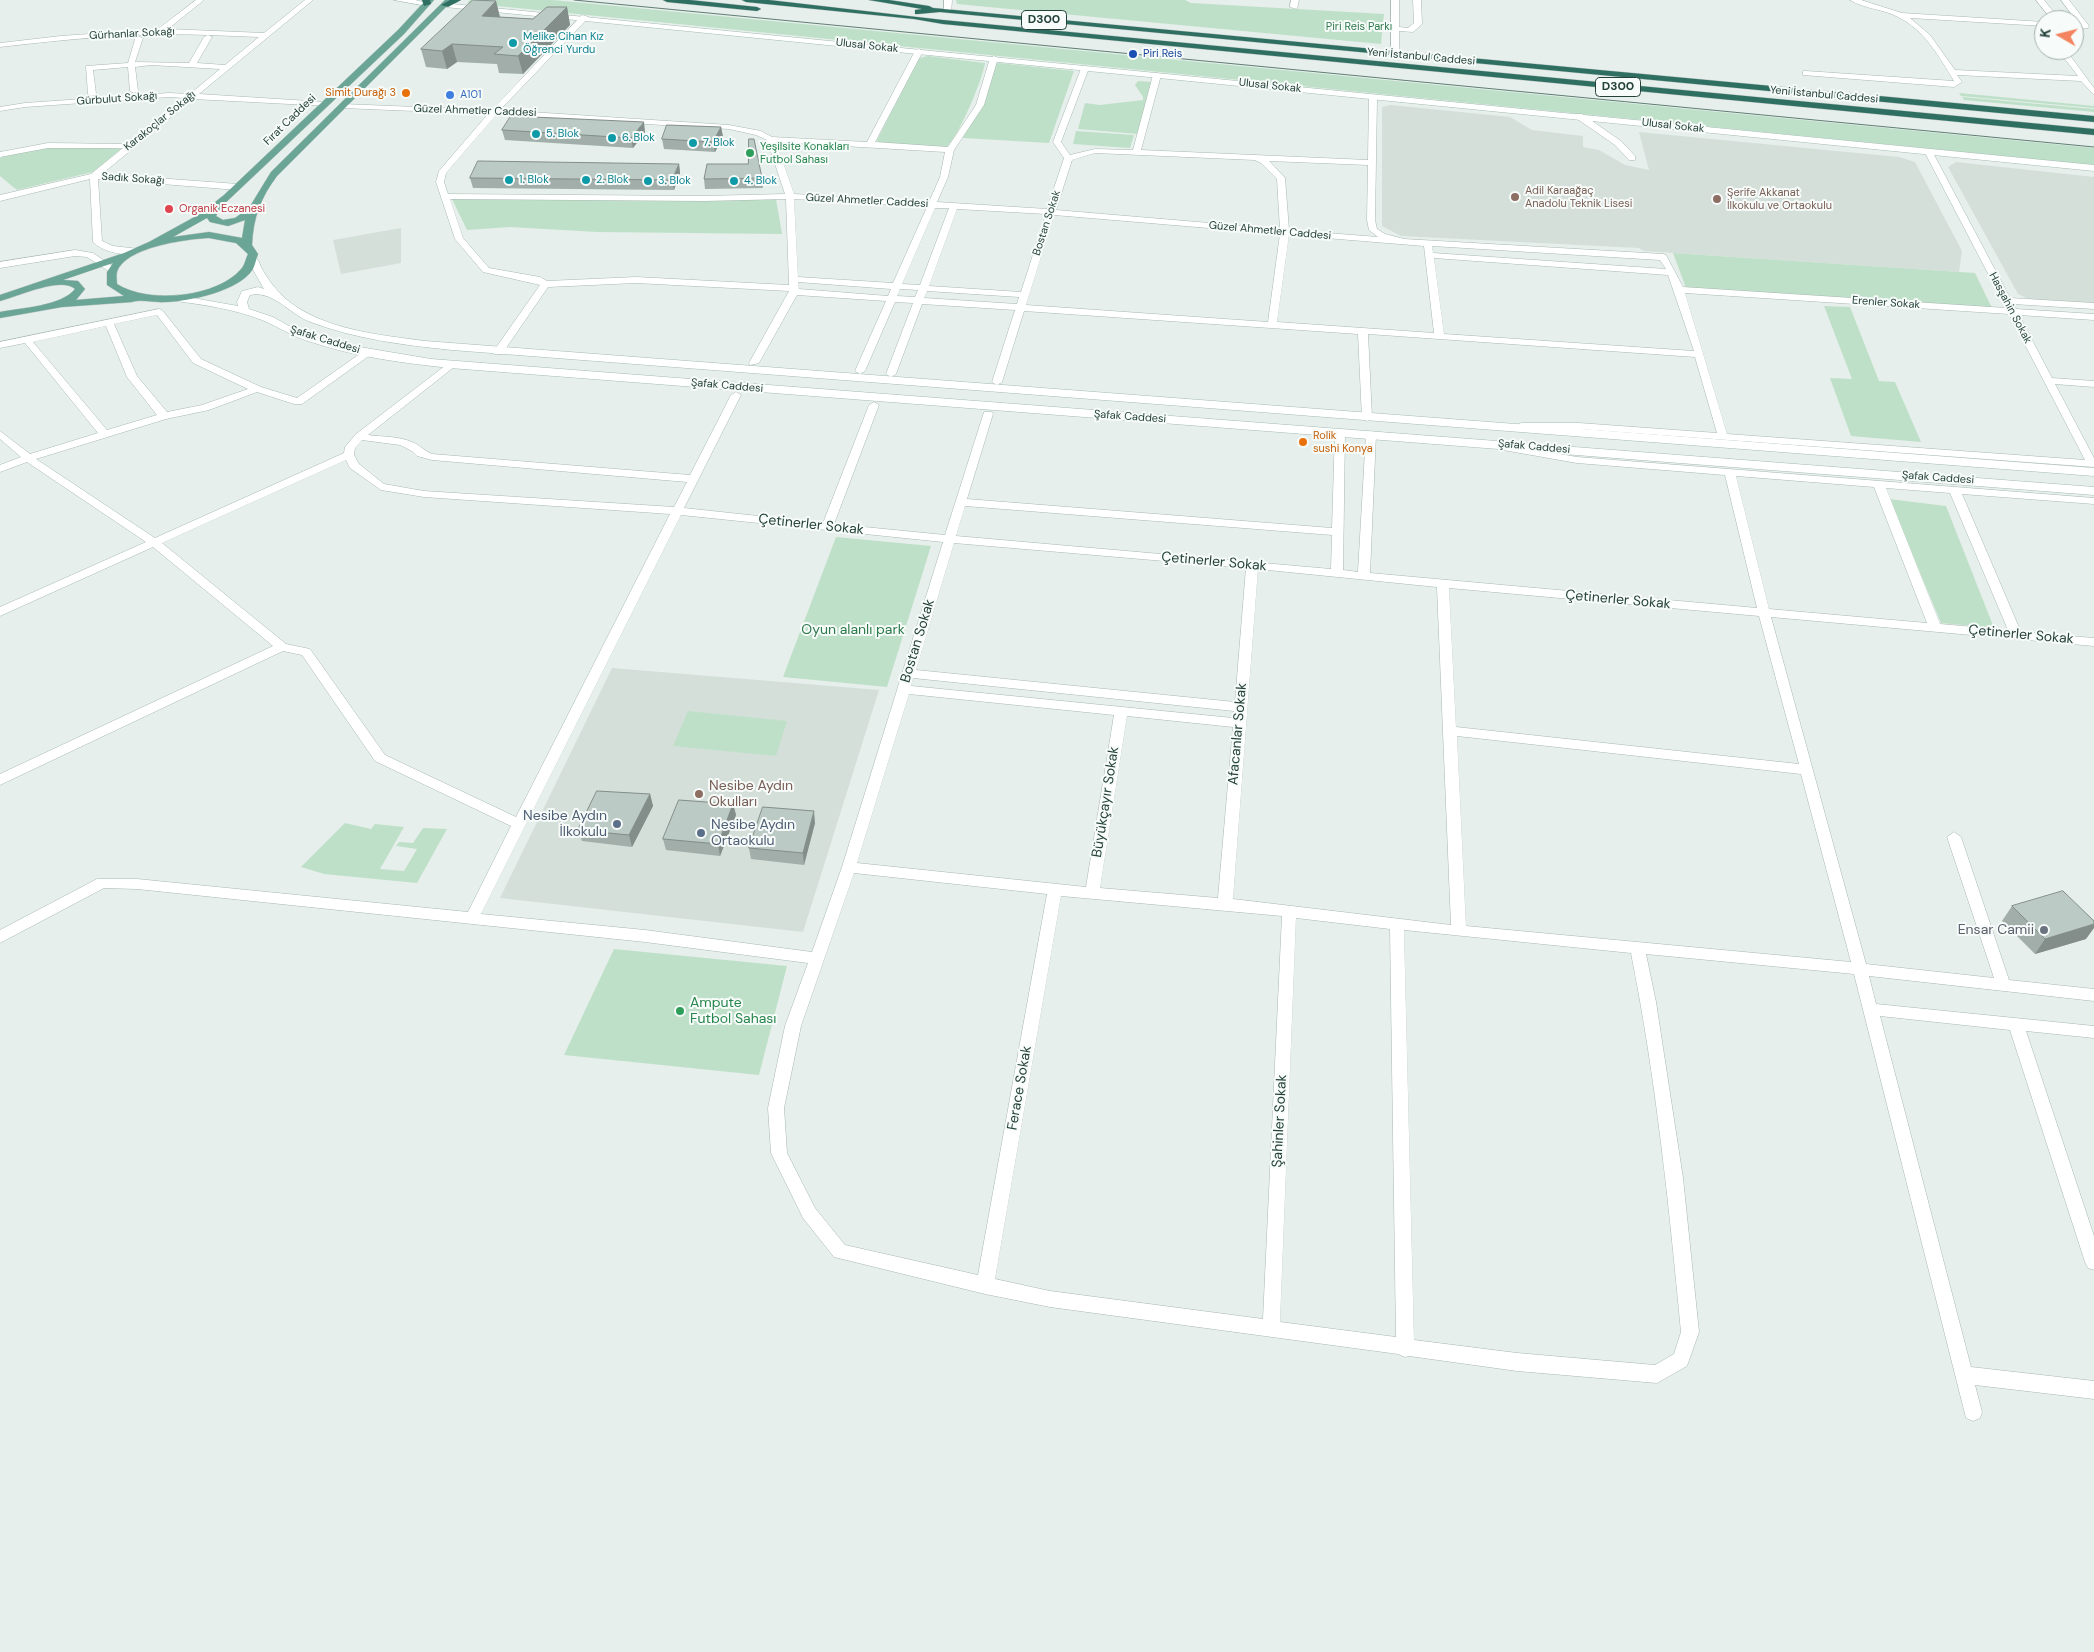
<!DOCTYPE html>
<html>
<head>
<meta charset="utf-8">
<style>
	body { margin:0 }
	#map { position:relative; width:2094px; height:1652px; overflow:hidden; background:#e6efeb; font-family:"DM Sans",sans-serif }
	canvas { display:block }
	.north { position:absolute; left:2034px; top:10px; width:50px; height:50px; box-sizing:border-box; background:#f7fbf9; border:1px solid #a3b1ad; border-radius:50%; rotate:278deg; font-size:14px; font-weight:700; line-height:20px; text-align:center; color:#24423a }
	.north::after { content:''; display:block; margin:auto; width:18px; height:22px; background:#f4845f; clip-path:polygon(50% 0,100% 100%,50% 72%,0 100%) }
</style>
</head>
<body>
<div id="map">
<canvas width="2094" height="1652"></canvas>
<div class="north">K</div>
</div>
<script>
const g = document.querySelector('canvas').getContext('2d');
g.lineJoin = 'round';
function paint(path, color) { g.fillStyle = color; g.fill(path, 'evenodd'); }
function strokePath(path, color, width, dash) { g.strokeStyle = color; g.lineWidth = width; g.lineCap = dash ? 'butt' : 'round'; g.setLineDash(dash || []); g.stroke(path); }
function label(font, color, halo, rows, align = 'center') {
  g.font = font + ' "DM Sans",sans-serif'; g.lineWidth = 4; g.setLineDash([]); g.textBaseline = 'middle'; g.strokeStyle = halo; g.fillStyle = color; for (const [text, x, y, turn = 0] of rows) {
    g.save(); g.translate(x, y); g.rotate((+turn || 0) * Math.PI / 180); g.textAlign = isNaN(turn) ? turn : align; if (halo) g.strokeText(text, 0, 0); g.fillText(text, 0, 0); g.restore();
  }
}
paint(new Path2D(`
	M1391,105L1510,117L1532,130L1583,136V147L1599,150L1625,165L1649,170L1639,132L1899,157L1915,162L1962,251L1959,272L1644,251L1639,248L1401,236L1382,226V107Z
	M1956,162L2094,177V305L2033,301L2018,294L1948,167Z
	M401,228V263L341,274L333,240Z
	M612,668L879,690L803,932L500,898Z`), '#d4dfda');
paint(new Path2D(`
	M470,0H553L2094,148V165L467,3Z
	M956,0H1185L1191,3L1384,14L1381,44L957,4Z
	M928,56L985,63C983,78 958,140 945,148L879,143L877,140L919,58Z
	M999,63L1074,71L1049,143L963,138L985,90L992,65Z
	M1138,81L1153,82L1138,134L1078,129L1085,103L1100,105L1143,100V97L1135,85Z
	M1959,93L2094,106V108L1961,96Z
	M1962,97L2094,109V112L1964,100Z
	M1076,131L1134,135L1130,148L1073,144Z
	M59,145L121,149L93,172L17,190L0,176V158L19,152Z
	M488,198L776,199L782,234L597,232L510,227L467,230L452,199Z
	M1673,253L1975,273L1992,308L1686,288Z
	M1824,306L1850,307L1879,381L1895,382L1921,442L1851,436L1830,378L1852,379Z
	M1889,499L1946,506L1994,628L1941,623Z
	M836,537L931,546L887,687L783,677Z
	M688,711L787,721L776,756L673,746Z
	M345,823L371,829L375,824L404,827L380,869L404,871L417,849L396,846L399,842L413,843L423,828L447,829L417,883L324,874L301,867Z
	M614,949L787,966L759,1075L564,1055Z`), '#bfe0c8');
const street = new Path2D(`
	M196,0H204L168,29L264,33L305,0H313L199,94L325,102H328V106L193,99L102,174L238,184L242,187L238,190L98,179L102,241L113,246L139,249V253C125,256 104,253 93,242L90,179L0,201V195L91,174L123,148H48L0,157V152L48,143L129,144L184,98L169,97L25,107L0,111V107L25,103L169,93L190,94L220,69L151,65L135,67L138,91L134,93L130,91L128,67L93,70L96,94L92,96L88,94L86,66L128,63L136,36L143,38L135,62L189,63L204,37L208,35C138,32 69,39 0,47V43L61,36L158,29ZM208,35L259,37L225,65L197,63L212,37Z
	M944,0H952L951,13L944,11Z
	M1291,0H1299L1297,9L1290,7Z
	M1391,0H1399V27L1408,28L1414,23L1413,0H1421L1422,24L1413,32L1399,31V53L1395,55L1391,53Z
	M1850,0H1861L1902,13L2044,22V26L1910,18L1930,35L1955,70L2078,76L2058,50H2066L2094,88V95L2081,81L1957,75L1962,82L1954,87L1803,75V71H1806L1954,81C1940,58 1924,29 1898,17C1884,9 1864,9 1850,0Z
	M2036,0H2044L2060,20H2052Z
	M2061,0H2069L2089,26L2088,28H2082Z
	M582,15L589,17L500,110L729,125L761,131L772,137L867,142L915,51L919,49L923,51L875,142L948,147L976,105L990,58L994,56L998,58L984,105L954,150L948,177L937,202L1047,209L1064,158L1053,142L1082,66L1089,68L1061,142L1070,155L1095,149L1133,150L1153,75L1157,73L1161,75L1141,150L1368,160L1369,97L1373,95L1377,97L1375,220L1377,229L1385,234L1404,239L1663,254L1666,255L1683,287L2006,308L1924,151L1931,149L2010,298L2094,303V309L2013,304L2016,309L2094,314V320L2019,315L2052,378L2094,381V387L2055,384L2094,458V467L1579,429H1521L1516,426L1521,423H1579L1717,433L1695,357L1368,334L1372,418L1367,421L1362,418L1358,334L1024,311L1002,382L997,385L992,382L1015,310L922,304L896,374L891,377L886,374L913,303L895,302L865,371L860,374L855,371L886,301L797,295L759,363L750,365L749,363L789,291L636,283L548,287L502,354H494L493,352L540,285L483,272L455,239L436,182L439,171L488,114L342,108L338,106L342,104L492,110ZM496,115L729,129L756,135L767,140L785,194L704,196L448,194L444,182L446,173ZM776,142L945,152L940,177L929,202L794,194ZM1095,153L1255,160L1261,163L1277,179L1280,229L1056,210L1072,160ZM1269,161L1368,165L1367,220L1369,230L1378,237L1289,230L1285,178ZM450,199L704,201L786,199L789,285L636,277L547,281L540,277L489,268L463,238ZM794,199L927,207L893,283L798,277ZM935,208H949L920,285L902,284ZM957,209L1046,214L1021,292L929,286ZM1054,215L1280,234L1268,322L1026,305ZM1289,235L1424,246L1434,333L1277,322ZM1432,246L1660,260L1666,269L1433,253ZM1434,258L1668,275L1694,351L1444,334ZM798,282L891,289L888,296L799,289ZM900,289L918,290L915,297L897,296ZM927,291L1019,297L1017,304L924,298ZM1685,293L2009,314L2085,460L1727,434Z
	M1576,114H1582L1621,141L1635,156V160H1629L1615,145L1576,118Z
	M75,250L93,253L118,270L110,272L87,257L75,256L0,268V262Z
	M159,309L162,310L201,359L261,387L297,398L364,351L373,353L302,404H294L257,392L209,410L166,419L36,459L155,538L344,453L345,447L356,434L450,362L455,365L454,367L368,435C383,437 398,436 412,442C420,445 424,451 432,454L690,475L731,395L736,392L741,395L684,508L823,523L869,405L874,402L879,405L834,524L945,535L984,412H992L993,414L967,499L1332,528L1335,432L1340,429L1345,432L1343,570L1358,572L1366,434L1371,431L1376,434L1370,573L1757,608L1725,475L1577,463L1503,450L1498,447L1503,444L1577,457L2094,498V504L1962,494L2021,632L2094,638V646L1771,617L1866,964L1994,978L1947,837L1954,832L1961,837L2009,980L2094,989V1001L1869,976L1876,1004L2094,1026V1038L2026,1031L2094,1236V1270L2088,1268L2085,1262L2010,1030L1880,1016L1971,1367L2094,1381V1399L1975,1385L1982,1412L1980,1418L1973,1421L1966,1418L1854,974L1646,954L1656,1002L1683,1178L1699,1332L1687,1366L1657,1383L1517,1371L1409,1356L1405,1357L1398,1354L1050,1307L985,1294L834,1257L803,1218L771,1153L768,1108L785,1026L808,963L645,942L137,889L104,888L0,943V930L97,879H137L468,912L511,826L375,761L302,655L283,651L0,785V774L273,646L153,547L0,616V607L146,542L27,462L0,472V465L21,457L0,439V431L30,454L98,433L25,343L0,348V342ZM157,315L193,363L248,389L202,405L167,412L137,376L114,324ZM106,326L127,377L157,415L107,430L33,342ZM362,440L400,445L412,451L417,456L432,460L687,482L674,507L424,491L384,484L359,464L354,455L355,448ZM346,460L350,468L381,490L424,497L670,514L516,817L385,755L310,649L286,644L162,543ZM1736,476L1874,487L1927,623L1769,609ZM1886,488L1950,493L2008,630L1940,624ZM965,506L1332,535L1331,569L956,536ZM681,515L943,542L842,867L812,952L645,930L481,914ZM954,543L1246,568L1235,702L916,670ZM1258,569L1437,587L1451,925L1233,899ZM1449,588L1759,616L1799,764L1456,727ZM913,678L1234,711L1233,718L911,686ZM909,694L1114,715L1086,887L857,863ZM1127,716L1233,727L1218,898L1100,888ZM1457,736L1801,774L1851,962L1466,926ZM854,873L1047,894L978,1275L845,1245L815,1208L787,1153L784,1108L801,1026ZM1061,896L1282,916L1263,1319L1050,1291L995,1279ZM1296,918L1390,929L1396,1337L1280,1322ZM1404,930L1631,953C1656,1078 1669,1205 1681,1332L1674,1354L1655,1365L1517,1353L1414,1340Z`);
const secondary = new Path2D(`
	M394,0H415L431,4L427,6Z
	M442,3L2094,165V171L445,7H442Z
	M252,256C258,258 259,262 261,267C268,280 276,290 287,300C324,330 380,335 425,341L2094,468V476L452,350C403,345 355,339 308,321C289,313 272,290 250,295L247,302L249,309L273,317L300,332L336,343L431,359L2094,487V495L450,368C403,363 356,357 311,342C293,337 279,327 262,320C234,309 205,305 176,301L171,298L176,295L238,306L237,302L242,291L258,287L264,289L247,259Z`);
const primary = new Path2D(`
	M426,0H434L404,34L221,207L216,216L223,220L235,218L249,208L271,172L445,0H453L277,176C261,197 253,218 252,245L258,254C256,259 255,265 253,269C239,291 191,301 166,302C155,303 142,299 132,302L62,307L0,318V312C21,308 62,306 75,289C61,276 17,297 0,301V295L124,253L149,242L200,214L224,195L398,30ZM207,218L210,222L228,226L245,220L242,238L209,232L173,237ZM209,238L236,243L248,254C246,258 245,264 242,268C218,298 147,304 117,284C117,281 116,275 117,272C125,247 187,239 209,238ZM113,263L107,272V285L124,296L76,300L85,289L78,281L63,280Z`);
const highway = new Path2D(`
	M422,0H430L431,4L424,6Z
	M450,0H461L448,7L441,5Z
	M663,0H690L757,7L761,9L757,11L667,2Z
	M742,0H769L943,20L2094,129V135L943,24L914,19L746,2Z
	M869,0H889L929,6L933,8L2094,116V122L940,12L918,14H915V10L922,9Z`);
strokePath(street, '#a8b8b2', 1);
strokePath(secondary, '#a4bbb3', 1);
strokePath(primary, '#c2cac8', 1);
strokePath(highway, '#c2cac8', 1);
paint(street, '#fff');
paint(secondary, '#fff');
paint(primary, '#6aa596');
paint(highway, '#2f6f62');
strokePath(new Path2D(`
	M574,0L2094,147`), '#5f7d75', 1);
paint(new Path2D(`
	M496,1L500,17L533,19L567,7L570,25L523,74L499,73L497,64L457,62L447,69L426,67L421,49Z
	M721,127L723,137L715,152L664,149L662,139Z
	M502,130L645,132L633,148L505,140Z
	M679,164L680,173L674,190L473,188L470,178Z
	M762,178L763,188L705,189L704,179Z
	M650,794L653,806L632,847L582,841L578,830Z
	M733,804L736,815L720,856L666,850L663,839Z
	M815,823L804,865L751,859L749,848Z
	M2012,906L2086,939L2035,954L2002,921Z`), '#a1aea9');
paint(new Path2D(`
	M496,1L500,18L482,16Z
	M567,7L570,25L523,74L518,56Z
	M452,44L457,62L447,69L442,51Z
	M644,122L645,132L633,148L631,138Z
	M721,127L723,137L715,152L713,142Z
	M679,164L680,173L674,190L672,180Z
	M650,794L653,806L632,847L629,835Z
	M733,804L736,815L720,856L718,844Z
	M814,811L815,823L804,865L803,853Z
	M2094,924V928L2086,939L2035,954L2045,939Z`), '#838d89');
const building = new Path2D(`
	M473,0L496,1L482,16L533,19L547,7H567L518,56L494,54L503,47L452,44L442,51L421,49Z
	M511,116L644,122L631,138L502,130Z
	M667,125L721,127L713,142L662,139Z
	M749,139H754L762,178L704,179L707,164H748Z
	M478,161L679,164L672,180L470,178Z
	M597,791L650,794L629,835L578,830Z
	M679,800L733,804L718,844L663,839Z
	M763,807L814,811L803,853L749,848Z
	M2063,891L2094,921V924L2045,939L2012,906Z`);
paint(building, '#bbcac4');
strokePath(building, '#838d89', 1);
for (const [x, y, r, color] of [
	[513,43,5,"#0f9aa8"],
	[1133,54,5,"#1a4fb4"],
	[406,93,5,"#e8710a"],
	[450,95,5,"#3f7fe0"],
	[536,134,5,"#0f9aa8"],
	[612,138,5,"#0f9aa8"],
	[693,143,5,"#0f9aa8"],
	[750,153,5,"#2e9e5b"],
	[509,180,5,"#0f9aa8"],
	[586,180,5,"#0f9aa8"],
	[648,181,5,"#0f9aa8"],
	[734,181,5,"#0f9aa8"],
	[1515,197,5,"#8d6e63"],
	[1717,199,5,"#8d6e63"],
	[169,209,5,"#e0444e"],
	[1303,442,5,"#e8710a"],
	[699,794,5,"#8d6e63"],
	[617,824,5,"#5c6f8a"],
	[701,833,5,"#5c6f8a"],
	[2044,930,5,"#6b7280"],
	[680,1011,5,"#2e9e5b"]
]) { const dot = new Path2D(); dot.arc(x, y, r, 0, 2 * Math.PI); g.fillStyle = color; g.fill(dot); strokePath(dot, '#f7fbf9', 2); }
label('11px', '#2d7a4b', '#f7fbf9', [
	["Piri Reis Parkı",1359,27]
]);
label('11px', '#24423a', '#f7fbf9', [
	["Gürhanlar Sokağı",132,34,-3],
	["Ulusal Sokak",867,46,6],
	["Yeni İstanbul Caddesi",1421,57,5],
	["Ulusal Sokak",1270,86,6],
	["Yeni İstanbul Caddesi",1824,95,5],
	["Gürbulut Sokağı",117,99,-4],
	["Güzel Ahmetler Caddesi",475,111,2],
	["Fırat Caddesi",290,120,-44],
	["Karakoçlar Sokağı",160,121,-39],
	["Ulusal Sokak",1673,126,6],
	["Sadık Sokağı",133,179,4],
	["Güzel Ahmetler Caddesi",867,201,3],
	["Bostan Sokak",1047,223,-72],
	["Güzel Ahmetler Caddesi",1270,231,5],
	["Erenler Sokak",1886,303,4],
	["Hasşahin Sokak",2010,308,62],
	["Şafak Caddesi",325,340,17],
	["Şafak Caddesi",727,386,5],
	["Şafak Caddesi",1130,417,4],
	["Şafak Caddesi",1534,447,5],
	["Şafak Caddesi",1938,478,4]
]);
label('11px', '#0d838f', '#f7fbf9', [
	["Melike Cihan Kız",523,37],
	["Öğrenci Yurdu",523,50],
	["5. Blok",546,134],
	["6. Blok",622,138],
	["7. Blok",703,143],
	["1. Blok",519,180],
	["2. Blok",596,180],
	["3. Blok",658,181],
	["4. Blok",744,181]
], 'left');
label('11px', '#164399', '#f7fbf9', [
	["Piri Reis",1143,54]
], 'left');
label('11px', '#c56008', '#f7fbf9', [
	["Simit Durağı 3",396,93],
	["Rolik",1313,436,"left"],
	["sushi Konya",1313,449,"left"]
], 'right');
label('11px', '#366cbe', '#f7fbf9', [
	["A101",460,95]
], 'left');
label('11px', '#27864d', '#f7fbf9', [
	["Yeşilsite Konakları",760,147],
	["Futbol Sahası",760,160]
], 'left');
label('11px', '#785e54', '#f7fbf9', [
	["Adil Karaağaç",1525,191],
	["Anadolu Teknik Lisesi",1525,204],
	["Şerife Akkanat",1727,193],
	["İlkokulu ve Ortaokulu",1727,206]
], 'left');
label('11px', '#be3a42', '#f7fbf9', [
	["Organik Eczanesi",179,209]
], 'left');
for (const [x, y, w] of [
	[1044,20,45],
	[1618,87,45]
]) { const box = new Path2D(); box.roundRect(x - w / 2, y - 9.5, w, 19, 4); g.fillStyle = '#f7fbf9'; g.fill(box); strokePath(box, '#24423a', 1); }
label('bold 12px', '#24423a', null, [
	["D300",1044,20],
	["D300",1618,87]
]);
label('14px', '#24423a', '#f7fbf9', [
	["Çetinerler Sokak",811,525,6],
	["Çetinerler Sokak",1214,562,5],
	["Çetinerler Sokak",1618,600,5],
	["Çetinerler Sokak",2021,635,5],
	["Bostan Sokak",918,641,-73],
	["Afacanlar Sokak",1238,734,-85],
	["Büyükçayır Sokak",1106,802,-81],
	["Ferace Sokak",1020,1088,-80],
	["Şahinler Sokak",1280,1121,-87]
]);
label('14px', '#2d7a4b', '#f7fbf9', [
	["Oyun alanlı park",853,630]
]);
label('14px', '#785e54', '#f7fbf9', [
	["Nesibe Aydın",709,786],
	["Okulları",709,802]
], 'left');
label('14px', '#4e5e75', '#f7fbf9', [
	["Nesibe Aydın",607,816],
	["İlkokulu",607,832],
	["Nesibe Aydın",711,825,"left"],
	["Ortaokulu",711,841,"left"]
], 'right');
label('14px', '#5b616d', '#f7fbf9', [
	["Ensar Camii",2034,930]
], 'right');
label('14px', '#27864d', '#f7fbf9', [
	["Ampute",690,1003],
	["Futbol Sahası",690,1019]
], 'left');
</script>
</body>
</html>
